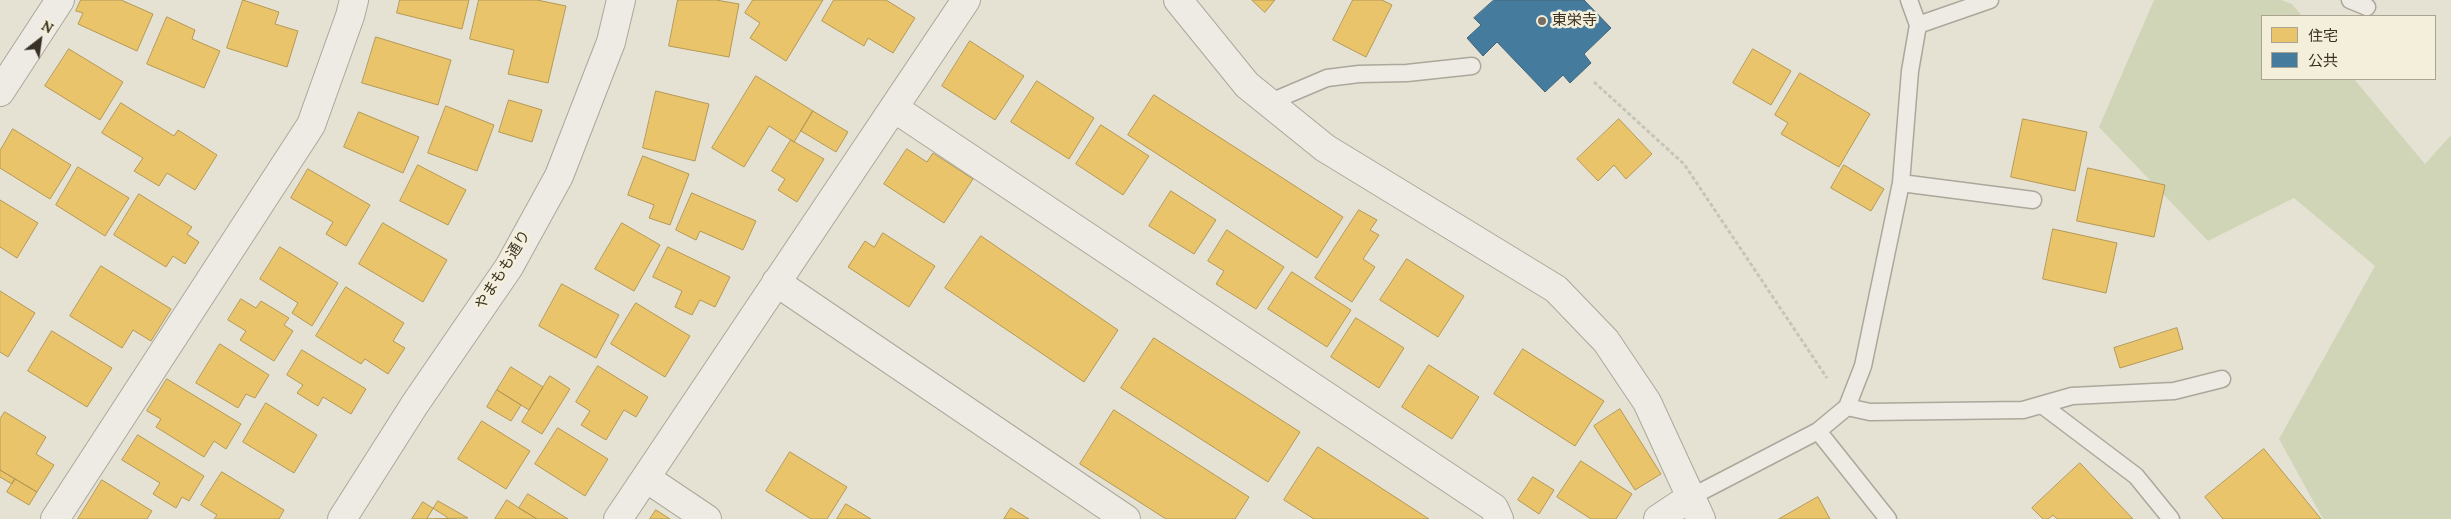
<!DOCTYPE html>
<html>
<head>
<meta charset="utf-8">
<style>
	body { margin:0 }
	#map { position:relative; width:2451px; height:519px; overflow:hidden; background:#e5e2d3; font-family:Lora,"Noto Sans JP",serif }
	canvas { display:block }
	.legend { position:absolute; left:2261px; top:15px; width:175px; height:65px; box-sizing:border-box; background:#f4efdb; border:1px solid #aaa391; margin:0; padding:6px 9px; list-style:none; font-size:15px; color:#3a3023 }
	.legend li { display:flex; align-items:center; gap:10px; height:25px }
	.legend b { width:25px; border:1px solid #aaa391 }
	.north { position:absolute; left:15px; top:15px; width:50px; height:50px; -webkit-text-stroke:4px #f4efdb; paint-order:stroke; rotate:30deg; font-size:14px; font-weight:700; line-height:20px; text-align:center; color:#3a3023 }
	.north::after { content:''; display:block; margin:auto; width:18px; height:22px; background:#3a3023; clip-path:polygon(50% 0,100% 100%,50% 72%,0 100%) }
</style>
</head>
<body>
<div id="map">
<canvas width="2451" height="519"></canvas>
<ul class="legend">
<li><b style="height:14px;background:#e9c46a"></b>住宅</li>
<li><b style="height:14px;background:#457b9d"></b>公共</li>
</ul>
<div class="north">N</div>
</div>
<script>
const g = document.querySelector('canvas').getContext('2d');
g.lineJoin = 'round';
function paint(path, color) { g.fillStyle = color; g.fill(path, 'evenodd'); }
function strokePath(path, color, width, dash) { g.strokeStyle = color; g.lineWidth = width; g.lineCap = dash ? 'butt' : 'round'; g.setLineDash(dash || []); g.stroke(path); }
function label(font, color, halo, rows, align = 'center') {
  g.font = font + ' Lora,"Noto Sans JP",serif'; g.lineWidth = 5; g.setLineDash([]); g.textBaseline = 'middle'; g.strokeStyle = halo; g.fillStyle = color; for (const [text, x, y, turn = 0] of rows) {
    g.save(); g.translate(x, y); g.rotate((+turn || 0) * Math.PI / 180); g.textAlign = isNaN(turn) ? turn : align; if (halo) g.strokeText(text, 0, 0); g.fillText(text, 0, 0); g.restore();
  }
}
paint(new Path2D(`
	M2154,0H2281L2292,4L2302,16H2262V79H2354L2425,164L2451,135V519H2323L2279,439L2375,266L2294,198L2208,241L2099,127Z`), '#d1d5b7');
const homes = new Path2D(`
	M81,0H121L153,14L137,51L78,24L83,13L76,11Z
	M243,0L279,12L275,24L298,31L287,67L227,48Z
	M400,0H469L462,29L397,13Z
	M479,0H537L566,6L548,83L508,74L514,50L470,39Z
	M678,0H716L739,4L729,57L669,46Z
	M753,0H823L786,61L750,38L760,23L745,13Z
	M834,0H886L915,18L893,53L868,38L864,46L822,21Z
	M1252,0H1275L1265,12Z
	M1353,0H1382L1392,5L1366,57L1333,40Z
	M167,17L195,30L192,39L220,51L204,88L147,64Z
	M376,37L451,60L438,105L362,83Z
	M970,41L1024,76L995,120L942,86Z
	M69,49L123,82L100,120L45,86Z
	M1753,49L1791,71L1771,105L1733,83Z
	M1800,73L1870,114L1839,167L1781,134L1788,123L1775,115Z
	M756,76L813,111L794,142L769,126L744,167L712,148Z
	M1037,81L1094,118L1069,159L1011,122Z
	M656,91L709,104L695,161L643,148Z
	M1154,95L1343,217L1317,258L1128,135Z
	M509,100L542,110L532,142L499,132Z
	M121,103L174,136L178,130L217,155L195,190L167,173L159,186L134,171L143,158L102,133Z
	M446,106L494,125L477,171L428,153Z
	M813,111L848,132L836,152L801,131Z
	M359,112L419,137L403,173L344,147Z
	M1619,119L1652,154L1626,179L1614,165L1598,181L1577,159Z
	M2023,119L2087,132L2075,191L2011,177Z
	M1101,125L1149,156L1123,195L1076,164Z
	M13,129L71,165L50,199L0,168V151Z
	M791,140L824,159L797,202L778,190L785,179L772,171Z
	M907,149L927,162L933,153L973,179L944,223L884,184Z
	M643,156L689,174L670,225L649,218L654,205L628,195Z
	M418,165L466,190L448,225L400,201Z
	M1844,165L1884,189L1871,211L1831,188Z
	M78,167L129,198L105,236L56,205Z
	M2088,168L2165,185L2154,237L2077,221Z
	M308,169L370,205L346,246L326,234L333,222L291,198Z
	M1171,191L1216,220L1194,254L1149,226Z
	M692,193L756,221L743,250L700,231L696,240L676,230Z
	M139,194L192,227L187,234L199,242L185,264L173,256L166,267L114,235Z
	M0,200L38,223L17,258L0,247Z
	M1359,210L1377,220L1370,230L1379,235L1363,259L1375,267L1352,302L1315,278Z
	M383,223L447,260L423,302L359,264Z
	M622,223L660,245L634,291L595,269Z
	M2053,229L2117,243L2106,293L2043,279Z
	M1227,230L1284,267L1256,309L1216,284L1224,271L1208,261Z
	M883,233L935,266L909,307L848,267L865,241L874,247Z
	M981,236L1118,330L1084,382L945,288Z
	M280,247L338,283L312,326L292,313L298,303L260,279Z
	M668,247L730,277L715,307L700,300L692,315L675,307L682,291L653,277Z
	M1407,259L1464,296L1438,337L1380,300Z
	M101,266L171,309L151,341L133,330L122,348L70,316Z
	M1292,272L1351,310L1327,347L1268,309Z
	M562,284L619,315L596,358L539,326Z
	M346,287L404,323L393,341L405,348L388,374L365,359L361,364L316,336Z
	M0,291L35,313L8,357L0,352Z
	M241,299L256,308L261,301L289,318L284,325L293,331L274,361L240,340L246,331L228,320Z
	M636,303L690,336L665,377L611,344Z
	M1356,318L1404,348L1379,388L1331,357Z
	M2177,328L2183,349L2120,368L2114,348Z
	M52,331L112,368L87,407L28,371Z
	M1154,338L1300,432L1268,482L1121,388Z
	M220,344L269,375L255,398L246,394L238,408L196,383Z
	M1523,349L1604,401L1575,446L1494,394Z
	M302,350L366,389L351,414L323,397L318,406L297,393L303,385L287,375Z
	M1429,365L1479,397L1452,439L1402,407Z
	M598,366L648,397L636,417L624,410L606,440L581,425L590,411L576,402Z
	M511,367L543,387L529,410L497,390Z
	M550,376L570,389L542,434L522,422Z
	M167,379L241,424L226,449L214,441L204,457L156,427L161,419L147,411Z
	M497,390L521,405L511,421L487,407Z
	M266,403L317,435L294,473L243,442Z
	M1620,409L1661,474L1635,490L1594,426Z
	M1114,410L1249,497L1235,519H1166L1080,464Z
	M5,412L46,437L36,454L54,465L37,492L0,470V419Z
	M482,421L530,451L506,489L458,459Z
	M558,428L608,459L585,496L535,464Z
	M138,435L204,476L189,501L182,497L176,508L153,494L160,483L122,460Z
	M1318,447L1429,519H1314L1284,500Z
	M2264,449L2321,519H2223L2205,497Z
	M790,452L847,487L827,519H811L766,491Z
	M1581,461L1632,494L1616,519H1591L1557,497Z
	M2080,463L2133,519H2057L2053,515L2048,519H2043L2032,508Z
	M0,470L15,479L12,484L0,477Z
	M222,472L284,510L279,519H214L217,515L201,505Z
	M1533,477L1554,490L1539,514L1518,500Z
	M15,479L37,492L29,505L7,492Z
	M102,480L152,511L147,519H78Z
	M528,494L568,519H537L519,508Z
	M1818,497L1830,519H1779Z
	M507,500L519,508L537,519H495Z
	M438,501L468,518L427,519Z
	M423,502L447,517L446,519H412Z
	M846,504L871,519H837Z
	M1011,508L1029,519H1004Z
	M656,510L670,519H650Z`);
paint(homes, '#e9c46a');
strokePath(homes, '#b49855', 1);
const public = new Path2D(`
	M1494,0H1584L1611,28L1584,54L1591,63L1570,83L1563,75L1545,92L1497,42L1483,56L1467,38L1481,25L1474,18Z`);
paint(public, '#457b9d');
strokePath(public, '#426478', 1);
const service = new Path2D(`
	M2350,0L2367,7
	M1918,25L1990,0
	M1268,103L1327,78L1359,74L1407,73L1472,66
	M1901,183L2033,200
	M2042,405L2136,476L2171,519
	M1847,407L1870,412L2023,410L2072,396L2174,391L2222,379
	M1818,431L1888,519
	M1691,497L1818,431L1847,407L1863,366L1901,183L1910,71L1918,25L1909,0`);
const minor = new Path2D(`
	M1178,0L1247,85L1325,148L1556,289L1606,341L1647,402L1701,519
	M0,92L60,0
	M894,108L1494,508L1499,519
	M776,282L1126,519
	M646,478L707,519
	M55,519L311,125L350,16L354,0
	M618,519L966,0
	M1658,519L1691,497`);
const tertiary = new Path2D(`
	M342,519L415,404L509,267L559,176L611,42L621,0`);
strokePath(service, '#aba79b', 19);
strokePath(minor, '#aba79b', 30);
strokePath(tertiary, '#aba79b', 30);
strokePath(new Path2D(`
	M1594,82L1684,164L1827,378`), '#c6c3ba', 3, [4, 2.5]);
strokePath(service, '#eeebe4', 16);
strokePath(minor, '#eeebe4', 28);
strokePath(tertiary, '#eeebe4', 28);
for (const [x, y, r, color] of [
	[1542,21,5,"#766e61"]
]) { const dot = new Path2D(); dot.arc(x, y, r, 0, 2 * Math.PI); g.fillStyle = color; g.fill(dot); strokePath(dot, '#f4efdb', 2); }
label('15px', '#3a3023', '#f4efdb', [
	["東栄寺",1552,21]
], 'left');
label('15px', '#3a3023', '#f4efdb', [
	["やまもも通り",503,270,-58]
]);
</script>
</body>
</html>
